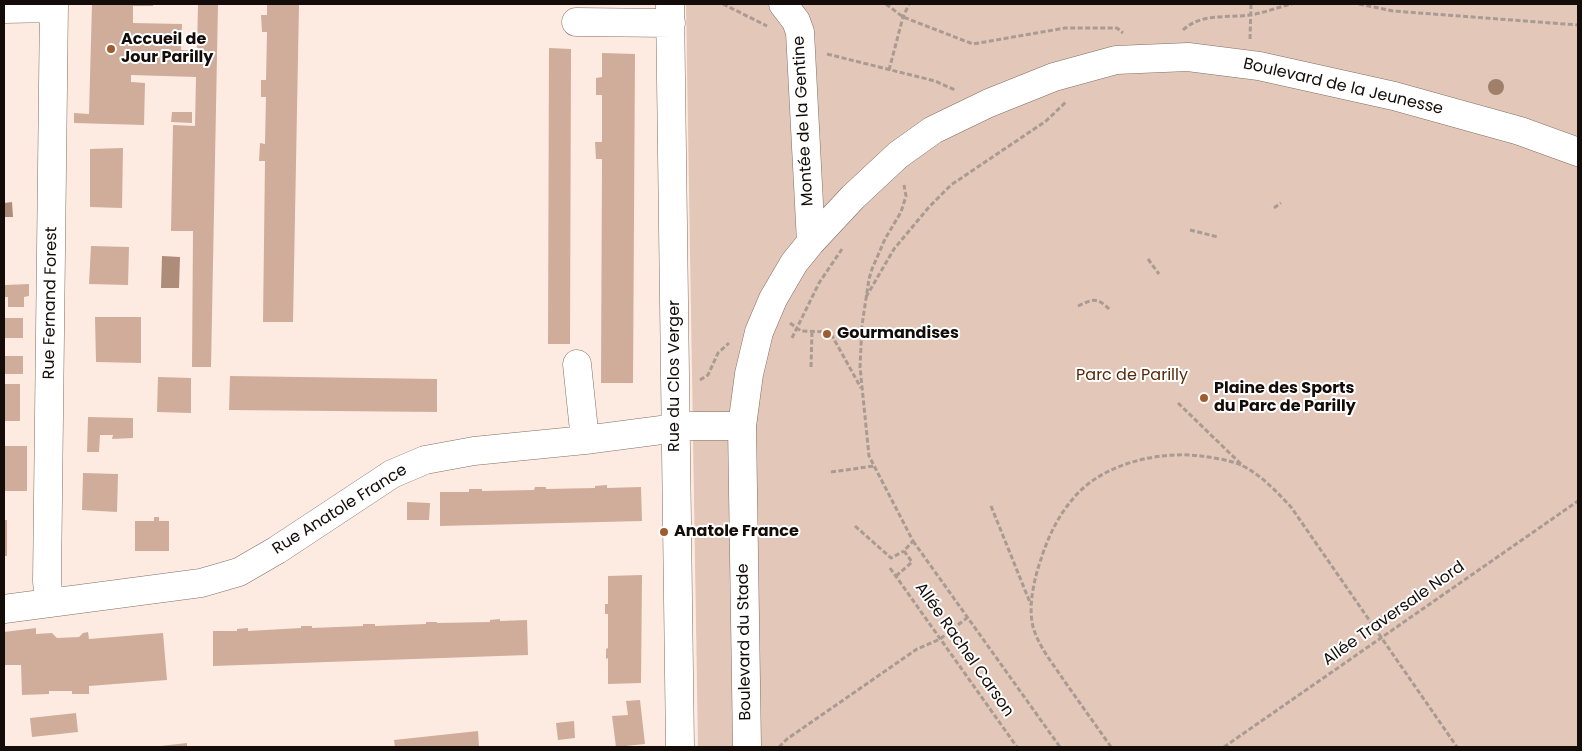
<!DOCTYPE html>
<html>
<head>
<meta charset="utf-8">
<style>
	body { margin:0 }
	#map { position:relative; width:1582px; height:751px; overflow:hidden; background:#fdebe1; font-family:Poppins,sans-serif }
	canvas { display:block }
	.frame { position:absolute; inset:0; border:5px solid #130c08; pointer-events:none }
</style>
</head>
<body>
<div id="map">
<canvas width="1582" height="751"></canvas>
<div class="frame"></div>
</div>
<script>
const g = document.querySelector('canvas').getContext('2d');
g.lineJoin = 'round';
function paint(path, color) { g.fillStyle = color; g.fill(path, 'evenodd'); }
function strokePath(path, color, width, dash) { g.strokeStyle = color; g.lineWidth = width; g.lineCap = dash ? 'butt' : 'round'; g.setLineDash(dash || []); g.stroke(path); }
function label(font, color, halo, rows, align = 'center') {
  g.font = font + ' Poppins,sans-serif'; g.lineWidth = 4; g.setLineDash([]); g.textBaseline = 'middle'; g.strokeStyle = halo; g.fillStyle = color; for (const [text, x, y, turn = 0] of rows) {
    g.save(); g.translate(x, y); g.rotate((+turn || 0) * Math.PI / 180); g.textAlign = isNaN(turn) ? turn : align; if (halo) g.strokeText(text, 0, 0); g.fillText(text, 0, 0); g.restore();
  }
}
paint(new Path2D(`
	M686,4H1578V747H698Z`), '#e3c7b8');
paint(new Path2D(`
	M12,202L13,217H4V203Z
	M162,256L180,257L179,288H161Z`), '#ad8c7a');
paint(new Path2D(`
	M92,4H153V6H133V23L182,24L181,50L197,51L198,4H218L211,367H192L193,231H171L173,125L195,126L196,77L131,75V82L145,83L144,125L74,123V113L89,114Z
	M267,4H299L293,322H263L265,161H259L260,143L265,144L266,97H261V80H266L267,32H262L261,15H267Z
	M549,48L571,49L570,344H548Z
	M602,53L635,54L633,383H601L602,159H596L595,142H602V95H596V78L602,77Z
	M172,112H192V123L171,122Z
	M123,148L122,208L90,207V149Z
	M91,246L129,247L128,285L89,284Z
	M29,284V296L24,297V307H8V297H5V285Z
	M95,317H141V363L96,362Z
	M5,318H23V338H5Z
	M5,356H23V374H5Z
	M230,376L437,379V412L229,410Z
	M158,377L191,378V413L157,412Z
	M4,384H20V421H4Z
	M88,417L133,418V438L112,439L113,435H100L99,452H87Z
	M4,446H27V491H5Z
	M83,473L118,474L117,512L82,510Z
	M607,485V488L641,487L642,521L440,526V492H469V489H482V491L534,490L535,487H546V489L595,488V486Z
	M407,502L430,503L429,520H407Z
	M154,517H159V521H169V551H135V521H154Z
	M4,520H7V556H4Z
	M642,575L641,683L608,684V658L606,659V649L608,648V614H605V604H608V576Z
	M500,619V621L527,620L528,655L213,666V631H237V629L248,628V631L301,628V626H312V628L363,626V624H375V626L426,624V622H437V623L490,622V620Z
	M36,628V634L52,633L57,638L79,637L83,633L88,632L89,639L163,633L167,680L89,686V694H72V691H49V694L22,695L21,665H4V632Z
	M640,700L645,744L616,747L612,716L628,715L626,701Z
	M76,713L78,732L32,737L30,718Z
	M574,721L575,738L558,740L556,723Z
	M478,731L479,747H395L394,740Z
	M187,743V747H161L160,746Z`), '#cfad9a');
const minor = new Path2D(`
	M670,4L680,747
	M783,4L796,21L800,32L811,242
	M4,9L54,8
	M576,22L671,23
	M577,364L585,440
	M49,603L47,581L54,4
	M4,609L201,583L239,572L277,550L392,474L425,460L474,451L585,440L692,426H742
	M747,747L742,426L749,374L759,332L773,299L794,263L811,242L853,197L898,155L933,130L989,103L1054,77L1116,60L1188,57L1259,66L1394,96L1520,131L1578,152`);
strokePath(minor, '#816e63', 29);
strokePath(new Path2D(`
	M723,4L767,26
	M886,4L903,17L973,44L1065,28H1117L1123,33
	M1359,4L1393,11L1578,25
	M1183,30C1201,13 1227,18 1250,15C1264,13 1278,7 1292,4
	M1250,39L1251,4
	M827,54L935,81L955,90
	M889,70L903,17L909,4
	M1274,208L1281,203
	M1190,230L1218,237
	M1148,259L1159,274
	M866,297L894,249L929,207L951,185L1046,121L1067,101
	M1078,306C1093,299 1097,297 1109,309
	M790,323L801,331L830,332L861,388
	M792,338L819,283L842,249
	M811,367L812,331
	M700,380L708,375L718,353L729,343
	M1178,403L1243,466
	M831,472L874,466
	M991,506L1031,605
	M855,526L891,558L904,551
	M913,541L1060,747
	M890,568L1017,747
	M896,576L912,562L904,551L913,541L869,456L860,367L862,325L869,279L872,269L885,239L901,212L906,196L904,185
	M779,747L787,739L917,649L940,639L968,617
	M1111,747C1095,724 1079,702 1063,679C1053,664 1040,648 1034,630C1027,610 1034,579 1041,559C1049,534 1061,510 1080,491C1110,462 1161,451 1201,456C1215,458 1232,460 1245,467C1263,477 1277,492 1291,507L1457,747
	M1224,747L1578,501`), '#a99b93', 3, [5, 2.5]);
strokePath(minor, '#fff', 28);
g.fillStyle = '#a0806a';
for (const [x, y] of [
	[1496,87]
]) { g.beginPath(); g.arc(x, y, 8, 0, 2 * Math.PI); g.fill(); }
for (const [x, y, r, color] of [
	[111,49,5,"#a05b2f"],
	[827,334,5,"#a05b2f"],
	[1204,398,5,"#a05b2f"],
	[664,532,5,"#a05b2f"]
]) { const dot = new Path2D(); dot.arc(x, y, r, 0, 2 * Math.PI); g.fillStyle = color; g.fill(dot); strokePath(dot, '#fff', 2); }
label('bold 16px', '#130c08', '#fff', [
	["Accueil de",121,40],
	["Jour Parilly",121,58],
	["Gourmandises",837,334],
	["Plaine des Sports",1214,389],
	["du Parc de Parilly",1214,407],
	["Anatole France",674,532]
], 'left');
label('16px', '#130c08', '#fff', [
	["Boulevard de la Jeunesse",1343,87,13],
	["Montée de la Gentine",804,121,-93],
	["Rue Fernand Forest",51,303,-89],
	["Rue du Clos Verger",675,376,-90],
	["Rue Anatole France",340,510,-32],
	["Allée Traversale Nord",1394,614,-35],
	["Boulevard du Stade",745,642,-91],
	["Allée Rachel Carson",964,650,55]
]);
label('16px', '#542809', '#fff', [
	["Parc de Parilly",1132,376]
]);
</script>
</body>
</html>
